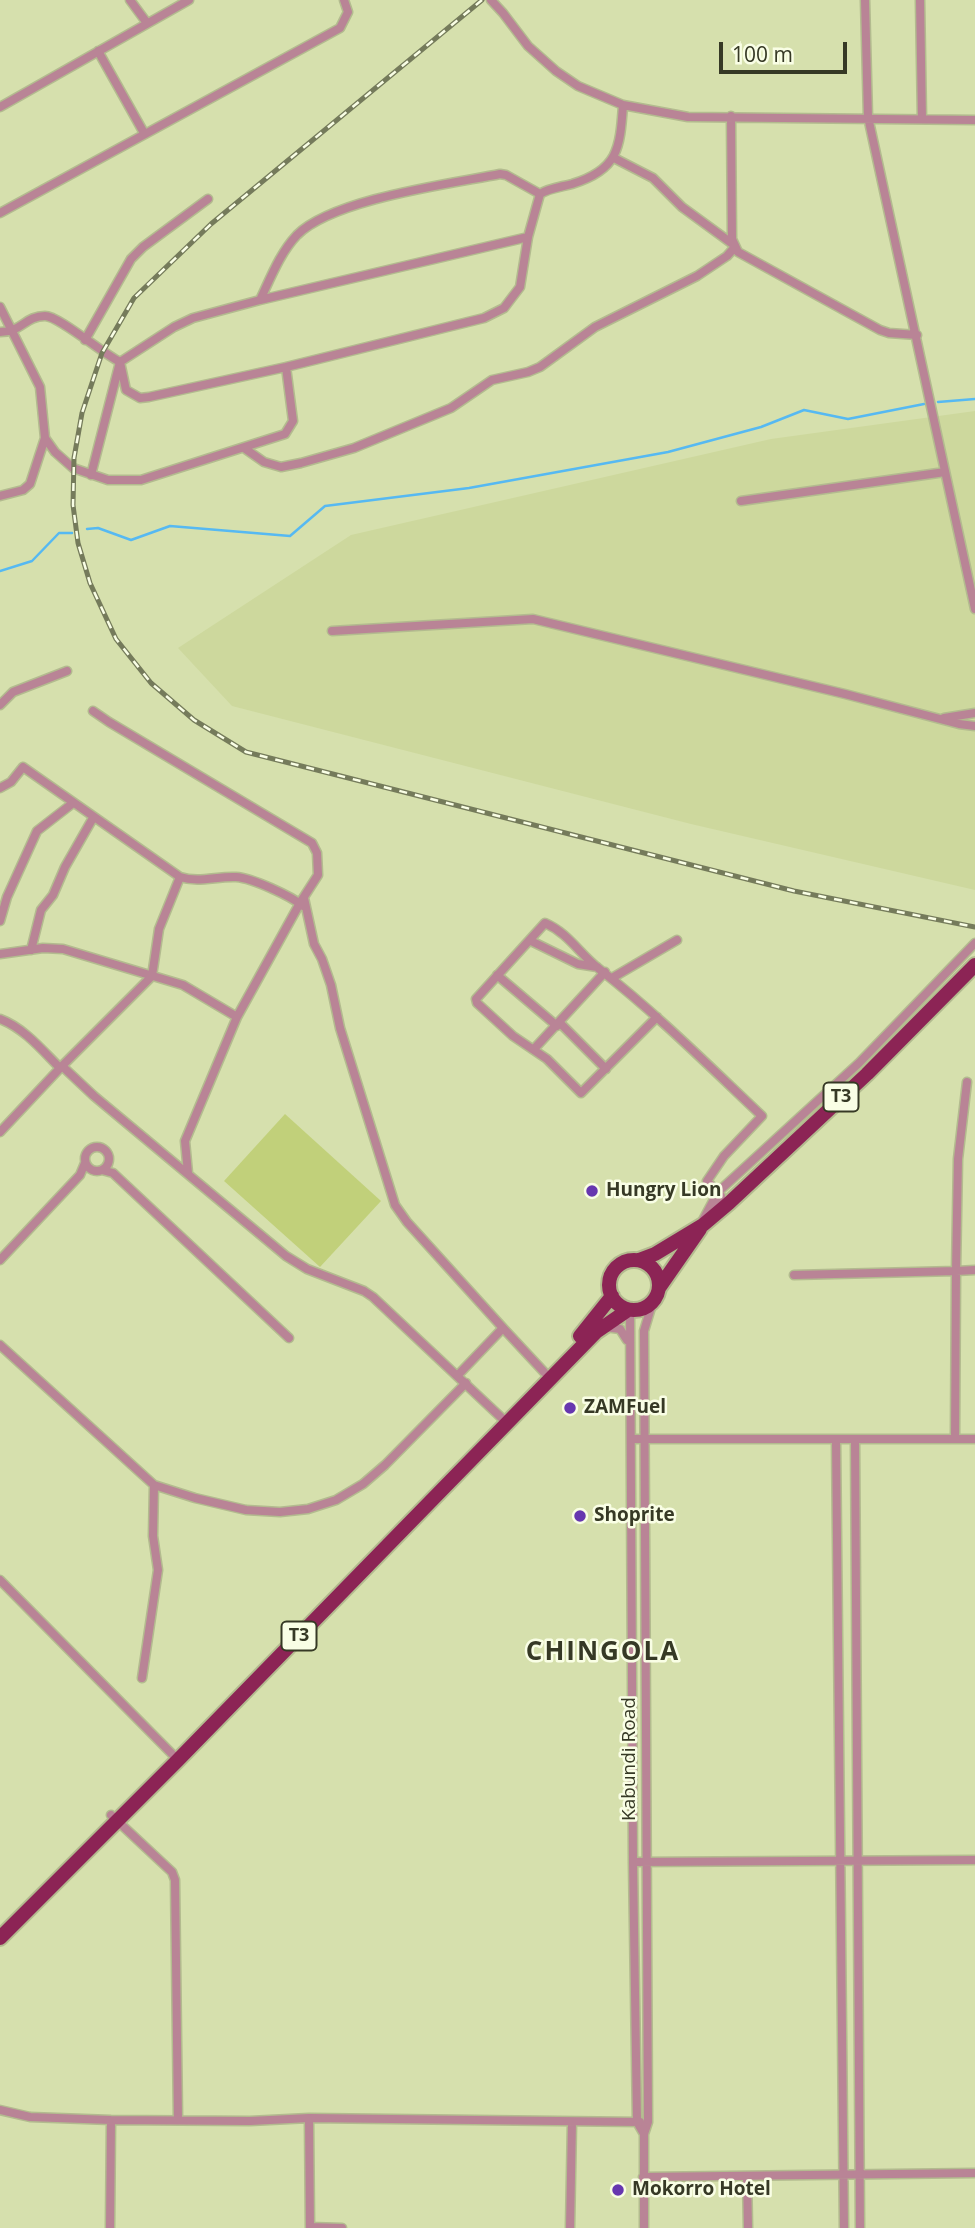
<!DOCTYPE html>
<html>
<head>
<meta charset="utf-8">
<style>
	body { margin:0 }
	#map { position:relative; width:975px; height:2228px; overflow:hidden; background:#d6e0ad; font-family:"Open Sans",sans-serif }
	canvas { display:block }
	.scale { position:absolute; left:719px; top:42px; width:128px; height:32px; box-sizing:border-box; border:4px solid #363925; border-top:0; padding-left:9px; font-size:21px; line-height:24px; white-space:nowrap; color:#363925; -webkit-text-stroke:5px #f9fee5; paint-order:stroke }
</style>
</head>
<body>
<div id="map">
<canvas width="975" height="2228"></canvas>
<div class="scale">100 m</div>
</div>
<script>
const g = document.querySelector('canvas').getContext('2d');
g.lineJoin = 'round';
function paint(path, color) { g.fillStyle = color; g.fill(path, 'evenodd'); }
function strokePath(path, color, width, dash) { g.strokeStyle = color; g.lineWidth = width; g.lineCap = dash ? 'butt' : 'round'; g.setLineDash(dash || []); g.stroke(path); }
function label(font, color, halo, rows, align = 'center') {
  g.font = font + ' "Open Sans",sans-serif'; g.lineWidth = 5; g.setLineDash([]); g.textBaseline = 'middle'; g.strokeStyle = halo; g.fillStyle = color; for (const [text, x, y, turn = 0] of rows) {
    g.save(); g.translate(x, y); g.rotate((+turn || 0) * Math.PI / 180); g.textAlign = isNaN(turn) ? turn : align; if (halo) g.strokeText(text, 0, 0); g.fillText(text, 0, 0); g.restore();
  }
}
paint(new Path2D(`
	M975,411V890L691,824L232,706L178,648L351,535L771,439Z`), '#cdd89d');
paint(new Path2D(`
	M285,1114L381,1201L320,1267L224,1181Z`), '#c1d07a');
strokePath(new Path2D(`
	M938,402L975,399
	M87,529L98,528L131,540L170,526L290,536L325,506L469,488L668,452L761,427L804,410L848,419L924,404
	M0,571L32,561L59,533H72`), '#56b9f2', 2.5);
const minor = new Path2D(`
	M130,0L147,23
	M491,0L503,13L528,46L556,71L578,86L623,105L688,117L975,120
	M865,0L868,117L975,609
	M920,0L922,119
	M98,51L144,133
	M0,107L189,0
	M731,116L732,239L738,252L880,330L889,333L917,335
	M614,158L653,178L682,207L734,245
	M0,213L340,28L348,12L344,0
	M260,300L528,237
	M0,307L40,387L45,438L55,452L73,468L108,480H141L285,434L293,421L286,367
	M0,332C22,332 25,316 45,316C59,316 103,354 120,362
	M85,340L131,259L143,247L208,199
	M120,362L126,390L140,398L149,397L286,367L484,318L504,308L520,287L528,237L540,194C549,188 561,187 572,184C618,170 620,149 623,105
	M244,448L264,462L281,467L301,463L354,448L451,408L492,380L528,372L540,367L595,327L697,276L727,256L735,247
	M91,475L120,362L174,327L193,318L260,300C271,277 280,253 297,235C333,199 449,184 500,174L506,175L540,194
	M0,496L23,490L30,484L45,438
	M741,501L945,472
	M332,631L533,619L845,694L959,724L975,726
	M0,705L13,692L67,671
	M93,711L109,722L312,843L317,853L318,875L300,903L237,1017L185,1141L188,1173
	M944,718L975,713
	M0,788L11,782L23,767L180,877C199,883 217,876 236,877C252,878 291,896 303,906
	M304,898L314,944L322,959L331,985L340,1028L395,1205L407,1222L503,1328L458,1375
	M0,921L7,897L37,831L73,803
	M531,941L578,964L597,967
	M31,950L41,910L53,895L65,867L93,818
	M0,954L43,948L63,949L183,985L237,1017
	M497,975L557,1026
	M612,978L677,940
	M657,1017L581,1093L547,1059L513,1036L477,1003L476,999L545,923C568,933 579,953 598,968C656,1013 708,1065 762,1116L724,1156L707,1181L721,1196L718,1211
	M0,1019C24,1028 42,1050 60,1068
	M560,1023L606,1069
	M534,1049L605,972
	M62,1066L94,1096L286,1256L307,1269L364,1291L373,1297L507,1423
	M0,1132L62,1066L152,976L159,929L180,877
	M85 1159a12 12 0 1 1 24 0a12 12 0 1 1-24 0Z
	M102,1170L113,1173L289,1338
	M703,1220L718,1192L859,1063L975,943
	M0,1260L80,1175L85,1163
	M794,1275L956,1271L958,1159L967,1082
	M630,1310L633,1862L637,2122L644,2134
	M605,1327L620,1329L627,1340
	M503,1328L544,1372
	M0,1345L154,1485L195,1498L246,1510L280,1512L308,1509L336,1500L363,1484L385,1465L466,1383
	M955,1438L956,1271L975,1270
	M631,1439H975
	M855,1439L860,2228
	M836,1440L844,2228
	M0,1580L178,1760
	M142,1678L158,1570L153,1536L154,1485
	M111,1815L172,1872L175,1880L178,2120
	M633,1862L975,1860
	M0,2110L30,2117L111,2120L250,2121L309,2118L640,2122
	M309,2118L310,2228
	M747,2176L748,2228
	M643,2177L975,2173
	M310,2227L342,2228
	M110,2228L111,2120
	M570,2228L572,2122
	M644,2228V2134L648,2122L644,1331L653,1301`);
const trunk = new Path2D(`
	M639,1260L655,1254L703,1225L729,1203L867,1074L975,965
	M609 1285a25 25 0 1 1 50 0a25 25 0 1 1-50 0Z
	M659,1288L700,1229
	M580,1336L612,1296
	M0,1938L178,1760L596,1332L628,1310`);
strokePath(minor, '#b3bb8f', 11);
strokePath(trunk, '#b3bb8f', 18);
strokePath(minor, '#b98496', 8);
strokePath(trunk, '#8c2455', 14);
const rail = new Path2D(`
	M482,0L211,224L134,298L102,353L82,413L74,458L73,505L78,543L90,583L116,639L151,683L194,720L246,752L794,891L975,927`);
strokePath(rail, '#757b5b', 5);
strokePath(rail, '#f9fee5', 2.5, [8]);
for (const [x, y, r, color] of [
	[592,1191,7,"#6637af"],
	[570,1408,7,"#6637af"],
	[580,1516,7,"#6637af"],
	[618,2190,7,"#6637af"]
]) { const dot = new Path2D(); dot.arc(x, y, r, 0, 2 * Math.PI); g.fillStyle = color; g.fill(dot); strokePath(dot, '#f9fee5', 2.5); }
for (const [x, y, w] of [
	[841,1097,35],
	[299,1636,35]
]) { const box = new Path2D(); box.roundRect(x - w / 2, y - 14.5, w, 29, 5); g.fillStyle = '#f9fee5'; g.fill(box); strokePath(box, '#363925', 2); }
label('bold 18px', '#363925', null, [
	["T3",841,1097],
	["T3",299,1636]
]);
label('bold 19px', '#363925', '#f9fee5', [
	["Hungry Lion",606,1191],
	["ZAMFuel",584,1408],
	["Shoprite",594,1516],
	["Mokorro Hotel",632,2190]
], 'left');
label('19px', '#363925', '#f9fee5', [
	["Kabundi Road",630,1759,-90]
]);
g.letterSpacing = '2px';
label('bold 26px', '#363925', '#f9fee5', [
	["CHINGOLA",603,1653]
]);
g.letterSpacing = '0px';
</script>
</body>
</html>
